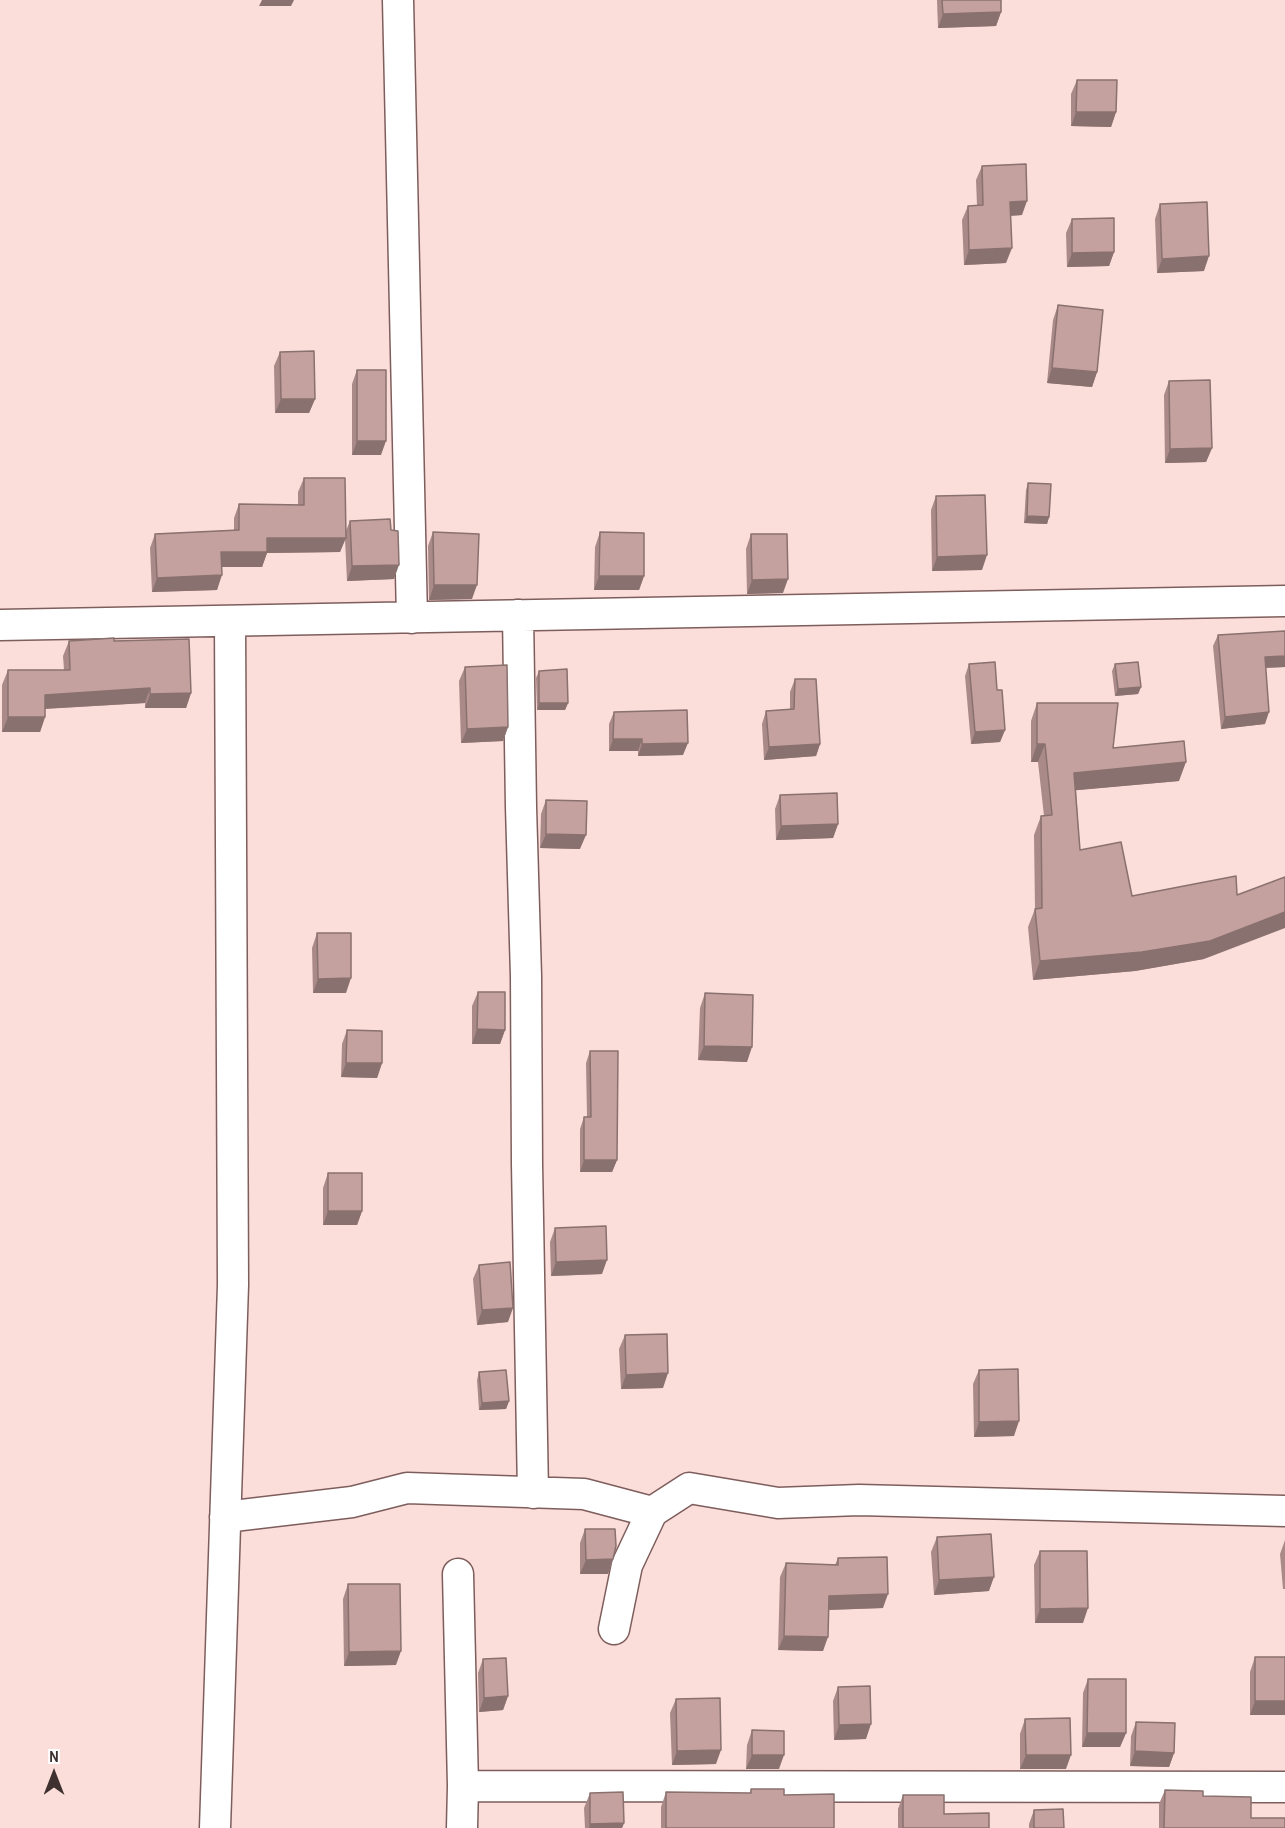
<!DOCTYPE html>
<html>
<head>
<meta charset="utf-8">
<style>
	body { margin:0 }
	#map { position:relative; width:1285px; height:1828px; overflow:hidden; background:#fbddda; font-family:"Archivo Narrow",sans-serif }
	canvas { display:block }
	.north { position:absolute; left:24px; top:1744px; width:60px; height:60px; -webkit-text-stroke:4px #fff; paint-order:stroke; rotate:0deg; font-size:16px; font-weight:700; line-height:24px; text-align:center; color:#3f3130 }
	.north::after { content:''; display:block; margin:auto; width:21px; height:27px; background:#3f3130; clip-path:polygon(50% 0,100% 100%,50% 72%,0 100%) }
</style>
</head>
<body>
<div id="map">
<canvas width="1285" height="1828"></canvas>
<div class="north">N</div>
</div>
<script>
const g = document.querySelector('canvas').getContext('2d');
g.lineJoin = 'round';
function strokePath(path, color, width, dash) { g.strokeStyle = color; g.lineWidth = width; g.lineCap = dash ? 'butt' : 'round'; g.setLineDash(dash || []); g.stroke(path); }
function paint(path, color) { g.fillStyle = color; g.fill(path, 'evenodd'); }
const minor = new Path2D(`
	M398,0L412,618
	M518,615L521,807L526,976L527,1164L533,1493
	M0,625L1285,601
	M225,1517L352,1502L407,1488L584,1494L652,1512
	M458,1574L463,1786L462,1828
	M614,1629L627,1565L652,1512L689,1488L778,1503L859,1500L1285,1511
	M463,1786L1285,1787
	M215,1828L233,1285L230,621`);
strokePath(minor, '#7e5e5c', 33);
strokePath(minor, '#fff', 30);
paint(new Path2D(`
	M937,0H1001V12L996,26L938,28Z
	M1077,80L1116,112L1111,127L1071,126V94Z
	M982,166L1022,215L1010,216L1006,263L964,265L962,220L968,206L977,205L976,180Z
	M1160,204L1204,271L1157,273L1155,219Z
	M1072,219L1114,252L1109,266L1067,267L1066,233Z
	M1058,305L1097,372L1092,387L1047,383L1053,320Z
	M280,352L315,399L309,413H275L274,366Z
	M357,370L381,455H352V384Z
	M1169,381L1212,448L1206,462L1165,463L1164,395Z
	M304,478L345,533L350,521L394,579L347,581L345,539L340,552L267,553L262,567H222L217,590L152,592L150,548L155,534L234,530V518L239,504L298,505V492Z
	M1028,483L1049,517L1047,524L1024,523L1026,490Z
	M936,496L982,570L932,571L931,510Z
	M433,532L472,599L429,600L428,546Z
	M600,532L644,576L639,590H594L595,547Z
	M751,534L783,593L747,594L746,549Z
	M1218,635L1285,667L1265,668V724L1221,729L1213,646Z
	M69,641H114L191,693L186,708H145V703L45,709V717L40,732H2V685L8,670H64L63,656Z
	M969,664L997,690L1005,730L1000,742L971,744L965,676Z
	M1115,664L1141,687L1138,694L1115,696L1112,671Z
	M465,667L508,727L503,741L461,743L459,681Z
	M539,671L568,703L565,710H537L536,678Z
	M795,679L820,744L816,756L764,760L762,724L766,711L790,710V692Z
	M1037,703L1113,748L1179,781L1076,790L1080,850L1204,959L1135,971L1033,980L1028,927L1035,909L1034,835L1041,816H1044L1038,762H1031V721Z
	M614,712L683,755L638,756V751H609V724Z
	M780,795L838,824L833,838L776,840L775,809Z
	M546,800L580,849L540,848L541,814Z
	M317,933L346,993H313L312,948Z
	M478,992L505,1030L500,1044H472V1006Z
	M705,993L747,1062L698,1060L700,1008Z
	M347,1030L382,1063L377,1078L341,1077L342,1044Z
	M590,1051L617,1160L612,1172H580V1129L584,1117H587L586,1063Z
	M328,1173L362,1211L357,1225H323V1188Z
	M555,1228L602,1274L551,1276L550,1242Z
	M479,1265L508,1322L477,1325L473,1279Z
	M625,1335L663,1388L621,1389L619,1349Z
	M979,1370L1014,1436L974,1437L973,1384Z
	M479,1372L509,1401L506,1409L479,1410L477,1380Z
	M585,1529L613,1559L608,1574H580V1543Z
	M937,1537L989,1591L934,1595L931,1552Z
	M1285,1540V1589H1283L1280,1554Z
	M1040,1551L1083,1623H1035L1034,1565Z
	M838,1558L883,1608L829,1610L823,1651L778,1650L780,1577L786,1563L835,1565Z
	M348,1584L396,1665L344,1666L343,1599Z
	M1255,1657H1285V1715H1250V1672Z
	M483,1659L508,1696L503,1710L479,1712L478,1673Z
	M1088,1679L1126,1733L1120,1747H1082L1083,1693Z
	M838,1687L866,1739L834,1740L833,1701Z
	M676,1699L716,1764L672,1765L670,1713Z
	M1025,1719L1066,1769H1020V1734Z
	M1136,1722L1174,1753L1169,1767L1130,1766L1131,1736Z
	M752,1730L779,1769H746L747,1745Z
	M751,1789L784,1795L834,1828H661V1807L666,1792L750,1793Z
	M1165,1790L1203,1796L1251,1818L1285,1828H1159V1804Z
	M590,1793L624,1823L622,1828H585L584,1808Z
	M903,1795L944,1814L989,1828H898V1809Z
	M1034,1810L1064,1828H1029V1824Z`), '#a98a88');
paint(new Path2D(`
	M262,0H294L291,6H259Z
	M1001,12L996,26L938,28L943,14Z
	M1076,112H1116L1111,127L1071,126Z
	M1027,201L1022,215L1005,216L1010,202Z
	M1012,248L1006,263L964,265L969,250Z
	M1114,252L1109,266L1067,267L1072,253Z
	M1209,256L1204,271L1157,273L1162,259Z
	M1052,368L1097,372L1092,387L1047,383Z
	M281,399H315L309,413H275Z
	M357,441H386L381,455H352Z
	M1212,448L1206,462L1165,463L1170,449Z
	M1027,516L1049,517L1047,524L1024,523Z
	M267,538H346L340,552L267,553L262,567H216L221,552Z
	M987,555L982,570L932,571L937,557Z
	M399,565L394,579L347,581L352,566Z
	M222,575L217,590L152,592L157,578Z
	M599,576H644L639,590H594Z
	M788,579L783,593L747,594L752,580Z
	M434,585H477L472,599L429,600Z
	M1285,656V667L1260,668L1265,657Z
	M1141,687L1138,694L1115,696L1118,689Z
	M150,688L145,703L40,709L45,695Z
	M191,693L186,708H145L150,694Z
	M539,703H568L565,710H537Z
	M1269,712L1265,724L1221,729L1225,717Z
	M8,717H45L40,732H2Z
	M508,727L503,741L461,743L467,729Z
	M1005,730L1000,742L971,744L975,732Z
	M613,739H642L638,751H609Z
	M688,743L683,755L638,756L642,744Z
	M820,744L816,756L764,760L769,747Z
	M1037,744H1045L1038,762H1031Z
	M1186,762L1179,781L1068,791L1074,773Z
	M838,824L833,838L776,840L781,826Z
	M546,834L586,835L580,849L540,848Z
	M1285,912V928L1204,959L1135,971L1033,980L1040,961Z
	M351,978L346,993H313L318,979Z
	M477,1029L505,1030L500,1044H472Z
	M704,1046L752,1047L747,1062L698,1060Z
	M346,1063H382L377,1078L341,1077Z
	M584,1160H617L612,1172H580Z
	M328,1211H362L357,1225H323Z
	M607,1260L602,1274L551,1276L556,1262Z
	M513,1308L508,1322L477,1325L482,1310Z
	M668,1373L663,1388L621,1389L626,1375Z
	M509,1401L506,1409L479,1410L482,1403Z
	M1019,1421L1014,1436L974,1437L979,1422Z
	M613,1559L608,1574H580L586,1560Z
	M994,1577L989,1591L934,1595L939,1580Z
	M888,1594L883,1608L824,1610L829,1596Z
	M1088,1608L1083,1623H1035L1040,1609Z
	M784,1636L828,1637L823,1651L778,1650Z
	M401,1651L396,1665L344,1666L349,1652Z
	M508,1696L503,1710L479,1712L484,1698Z
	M1255,1701H1285V1715H1250Z
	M871,1724L866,1739L834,1740L839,1725Z
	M1087,1733H1126L1120,1747H1082Z
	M721,1750L716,1764L672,1765L677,1751Z
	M1135,1751L1174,1753L1169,1767L1130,1766Z
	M752,1755H784L779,1769H746Z
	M1026,1755H1071L1066,1769H1020Z
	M624,1823L622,1828H589L590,1824Z`), '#89716f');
const building = new Path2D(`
	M942,0H1001V12L943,14Z
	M1077,80H1117L1116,112H1076Z
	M1026,164L1027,201L1010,202L1012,248L969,250L968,206L983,205L982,166Z
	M1207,202L1209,256L1162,259L1160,204Z
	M1114,218V252L1072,253V219Z
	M1058,305L1103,310L1097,372L1052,368Z
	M314,351L315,399H281L280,352Z
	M357,370H386V441H357Z
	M1210,380L1212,448L1170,449L1169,381Z
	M304,478H345L346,538H267V552H221L222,575L157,578L155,534L239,530V504L304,505Z
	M1028,483L1051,484L1049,517L1027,516Z
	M985,495L987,555L937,557L936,496Z
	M390,519L391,530L398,531L399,565L352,566L350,521Z
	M433,532L479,534L477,585H434Z
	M600,532L644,533V576H599Z
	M751,534H787L788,579L752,580Z
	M1285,631V656L1265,657L1269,712L1225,717L1218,635Z
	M114,638V641L189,639L191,693L150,694V688L45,695V717H8V670H70L69,641Z
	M995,662L997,690H1002L1005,730L975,732L969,664Z
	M1138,662L1141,687L1118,689L1115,664Z
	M507,665L508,727L467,729L465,667Z
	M567,669L568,703H539V671Z
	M795,679H816L820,744L769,747L766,711L794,709Z
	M1037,703H1118L1113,748L1184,741L1186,762L1074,773L1080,850L1121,842L1132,896L1236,876L1237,895L1285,877V912L1210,941L1142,952L1040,961L1035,909L1042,908L1041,816L1052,815L1045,744H1037Z
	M687,710L688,743L642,744V739H613L614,712Z
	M837,793L838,824L781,826L780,795Z
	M546,800L587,801L586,835L546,834Z
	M317,933H351V978L318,979Z
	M478,992H505V1030L477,1029Z
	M705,993L753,995L752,1047L704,1046Z
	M347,1030L382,1031V1063H346Z
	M590,1051H618L617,1160H584V1117H591Z
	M328,1173H362V1211H328Z
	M606,1226L607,1260L556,1262L555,1228Z
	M510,1262L513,1308L482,1310L479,1265Z
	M667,1334L668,1373L626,1375L625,1335Z
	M1018,1369L1019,1421L979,1422V1370Z
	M506,1370L509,1401L482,1403L479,1372Z
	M585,1529H615L616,1546L613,1559L586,1560Z
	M991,1534L994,1577L939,1580L937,1537Z
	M1040,1551H1087L1088,1608L1040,1609Z
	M887,1557L888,1594L829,1596L828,1637L784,1636L786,1563L838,1565V1558Z
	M348,1584H400L401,1651L349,1652Z
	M1255,1657H1285V1701H1255Z
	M506,1658L508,1696L484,1698L483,1659Z
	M1088,1679H1126V1733H1087Z
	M870,1686L871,1724L839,1725L838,1687Z
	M720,1698L721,1750L677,1751L676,1699Z
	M1070,1718L1071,1755H1026L1025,1719Z
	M1136,1722L1175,1723L1174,1753L1135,1751Z
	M752,1730L784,1731V1755H752Z
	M751,1789H784V1795L834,1794V1828H666V1792L751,1793Z
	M1165,1790L1203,1791V1796L1251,1797V1818H1285V1828H1164Z
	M623,1792L624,1823L590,1824V1793Z
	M903,1795H944V1814L989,1813V1828H903Z
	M1063,1809L1064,1828H1034V1810Z`);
paint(building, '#c4a19e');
strokePath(building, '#89716f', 1.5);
</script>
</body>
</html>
